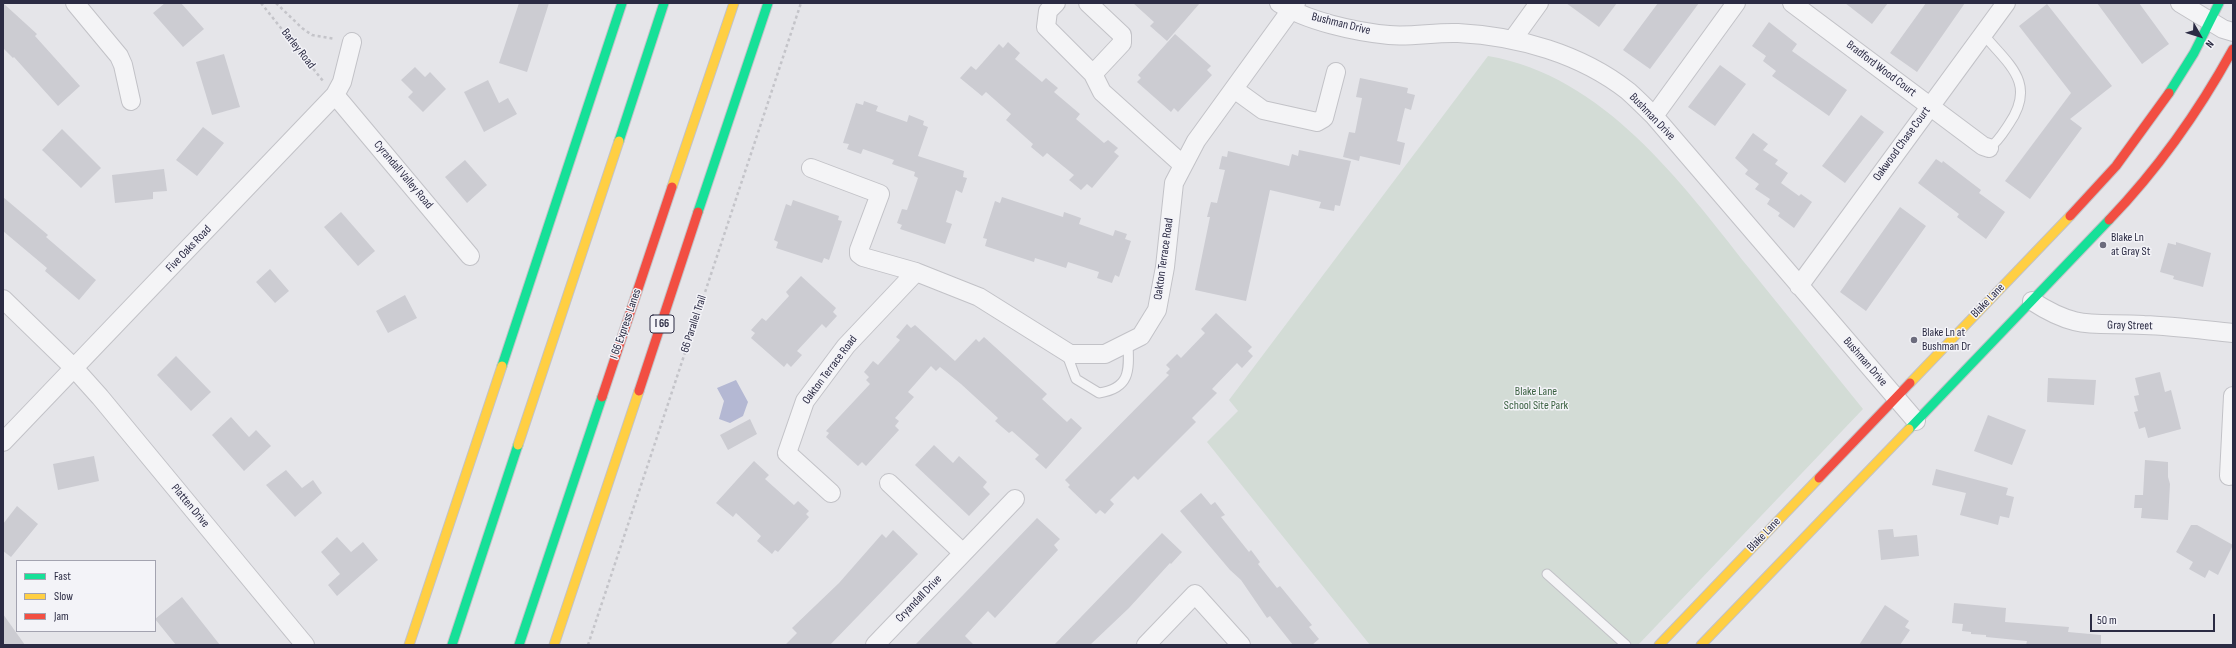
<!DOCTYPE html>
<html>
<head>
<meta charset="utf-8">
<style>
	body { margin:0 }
	#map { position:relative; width:2236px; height:648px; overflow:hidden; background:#e5e5e9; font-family:"Sofia Sans Condensed",sans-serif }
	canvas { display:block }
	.frame { position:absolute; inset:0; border:4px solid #2b2b43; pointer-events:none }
	.legend { position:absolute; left:16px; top:560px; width:140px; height:72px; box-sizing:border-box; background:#f3f3f8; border:1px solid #a3a3b0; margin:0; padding:5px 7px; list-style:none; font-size:12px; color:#2b2b43 }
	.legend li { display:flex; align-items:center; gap:8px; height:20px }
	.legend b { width:20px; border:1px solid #a3a3b0 }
	.north { position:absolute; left:2180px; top:16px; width:40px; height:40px; -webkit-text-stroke:3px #f3f3f8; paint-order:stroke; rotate:129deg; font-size:11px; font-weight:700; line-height:16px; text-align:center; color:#2b2b43 }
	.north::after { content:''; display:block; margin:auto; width:14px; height:18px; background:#2b2b43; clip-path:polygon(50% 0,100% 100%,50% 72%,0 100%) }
	.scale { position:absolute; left:2090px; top:614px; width:125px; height:18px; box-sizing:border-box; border:2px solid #2b2b43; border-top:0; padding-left:5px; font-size:12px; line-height:14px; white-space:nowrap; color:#2b2b43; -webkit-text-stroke:3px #f3f3f8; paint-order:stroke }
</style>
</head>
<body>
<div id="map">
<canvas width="2236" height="648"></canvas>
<div class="frame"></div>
<ul class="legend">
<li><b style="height:5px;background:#16e098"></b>Fast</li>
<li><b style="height:5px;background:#ffcf43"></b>Slow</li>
<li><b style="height:5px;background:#f24e42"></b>Jam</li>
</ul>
<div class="north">N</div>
<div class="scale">50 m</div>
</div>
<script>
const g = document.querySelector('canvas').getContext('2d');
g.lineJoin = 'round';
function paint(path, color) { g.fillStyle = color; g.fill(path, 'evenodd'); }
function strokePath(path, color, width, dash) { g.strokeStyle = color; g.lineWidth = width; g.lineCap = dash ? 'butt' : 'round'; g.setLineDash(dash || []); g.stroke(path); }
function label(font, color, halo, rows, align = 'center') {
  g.font = font + ' "Sofia Sans Condensed",sans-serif'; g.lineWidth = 3; g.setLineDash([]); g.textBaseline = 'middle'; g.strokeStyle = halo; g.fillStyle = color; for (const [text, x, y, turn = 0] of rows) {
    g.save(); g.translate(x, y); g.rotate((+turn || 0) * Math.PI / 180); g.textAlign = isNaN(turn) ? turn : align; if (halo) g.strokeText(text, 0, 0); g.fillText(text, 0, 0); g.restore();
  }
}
paint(new Path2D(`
	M1488,56C1604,76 1681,182 1749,268C1787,315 1825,362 1863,409L1638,645H1370L1207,442L1238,411L1229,400Z`), '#d3dcd6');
paint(new Path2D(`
	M736,380L748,402L743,416L730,423L719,419L724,401L717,388Z`), '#b4b8d3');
paint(new Path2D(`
	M3,3L37,34L35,36L80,86L58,106L14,57L13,58L3,48Z
	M165,3H181L204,29L183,47L153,13Z
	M519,3H549L527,72L499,63Z
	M1133,3H1200L1167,41L1150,26L1154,22Z
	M1566,3H1617L1599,27Z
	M1658,3H1699L1650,69L1623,50Z
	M1845,3H1888L1872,24Z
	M1926,3H1965L1917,72L1890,53Z
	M2097,3H2139L2169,44L2142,64Z
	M2047,4L2112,86L2070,119L2082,128L2030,199L2005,181L2071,93L2019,26Z
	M1769,22L1797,44L1792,51L1847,90L1829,116L1772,76L1776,71L1763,61L1766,56L1752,46Z
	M1175,34L1211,66L1207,70L1212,75L1178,112L1174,108L1171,112L1137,82L1141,78L1138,75Z
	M1008,42L1020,53L1015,59L1042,82L1046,78L1058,88L1054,92L1080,114L1076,119L1104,143L1108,140L1118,148L1114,152L1119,156L1092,188L1087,184L1081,190L1069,180L1074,175L1047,153L1043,157L1031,147L1033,144L1006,120L1011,114L986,92L982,96L960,78L971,66L976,70L999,44L1003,48Z
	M224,54L240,107L212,115L196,62Z
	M1720,65L1746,84L1715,126L1688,107Z
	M415,67L425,77L430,72L446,89L423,112L408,97L413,92L401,80Z
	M1360,78L1408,88L1407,93L1415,95L1411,110L1405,108L1397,141L1405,143L1400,165L1360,156L1359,161L1343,157L1349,132L1355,133L1362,98L1356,97Z
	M488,80L499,103L508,98L517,114L484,132L464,92Z
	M864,101L878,106L876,111L907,122L909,115L924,121L923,125L928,127L918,156L964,171L963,177L967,178L962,193L956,190L946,222L952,224L945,244L900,229L902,225L897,223L902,209L907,210L918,178L914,176L915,172L892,164L894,160L863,149L861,154L847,149L849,144L843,143L856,103L863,105Z
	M1861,115L1884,132L1845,183L1822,166Z
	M203,127L224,143L197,176L176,160Z
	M62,129L101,168L81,188L42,150Z
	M1753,133L1768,144L1763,150L1778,160L1775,164L1788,173L1781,183L1799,196L1801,194L1812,202L1794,228L1778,216L1780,213L1767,204L1770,199L1755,189L1759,184L1745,174L1748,170L1735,158Z
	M1299,150L1351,161L1340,206L1335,205L1334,211L1319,208L1321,202L1270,190L1246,301L1195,290L1210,217H1207L1211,202L1217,203L1225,170L1219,169L1222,156L1227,157L1228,151L1289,166L1292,154L1298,156Z
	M1936,159L1942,163L1943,161L1981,190L1979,193L2005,212L1986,239L1957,217L1959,214L1918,183Z
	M465,160L487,185L467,203L445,177Z
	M164,169L167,191L153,192V199L115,203L112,175Z
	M3,197L48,235L46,237L96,280L79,300L45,271L47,268L3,231Z
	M1002,197L1063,217L1064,212L1081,218L1079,224L1113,236L1115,230L1127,234L1125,239L1131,241L1119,277L1115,275L1112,283L1097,278L1099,272L1068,262L1066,268L1035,258L1034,262L985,246L987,239L983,238L995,201L1000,203Z
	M793,200L839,216L838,220L842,221L829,260L824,258L822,263L776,248L778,242L774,240L786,204L791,206Z
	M1900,207L1926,226L1866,311L1840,292Z
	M341,212L375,251L358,266L324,227Z
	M2176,242L2211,253L2203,287L2173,279L2174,276L2160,272L2168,243L2176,245Z
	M270,269L289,291L275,303L256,282Z
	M801,276L836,308L833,312L837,316L826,328L822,324L797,351L802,355L791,367L787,363L784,367L751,338L755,333L751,330L762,318L766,321L789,296L786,292Z
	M405,295L417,318L388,333L376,311Z
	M1216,313L1252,347L1248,351L1253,356L1242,368L1237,363L1212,389L1217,393L1192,418L1196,422L1138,480L1134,476L1110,500L1114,504L1105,514L1100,510L1096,514L1068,487L1070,485L1065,480L1169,375L1166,373L1170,369L1166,365L1177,354L1181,358L1205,333L1201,329Z
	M907,324L911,328L915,325L955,361L976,339L979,342L984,337L1047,394L1042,399L1067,422L1071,418L1082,428L1046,469L1035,459L1039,455L1012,431L1009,433L995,421L998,418L961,384L940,367L936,371L931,366L908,392L914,397L895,418L899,421L895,426L899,430L866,466L862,462L858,466L826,437L829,433L826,431L870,384L866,380L869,377L864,372L873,361L878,365L900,340L896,337Z
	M176,356L211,392L191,411L157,375Z
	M2160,372L2165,392L2171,390L2181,429L2148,438L2145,427L2139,429L2134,412L2138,411L2134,396L2139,395L2135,378Z
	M2048,378L2096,380L2094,405L2047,402Z
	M1988,415L2026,430L2012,465L1974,451Z
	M231,417L249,437L256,430L271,446L244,471L212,435Z
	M750,419L757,434L728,450L720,435Z
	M934,445L953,463L959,456L987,482L983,487L990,494L969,516L915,465Z
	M94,456L99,481L58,490L53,464Z
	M2145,460L2168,462V477L2170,484L2168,520L2141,518L2142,508H2134L2135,495H2143Z
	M754,461L769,475L765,479L794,505L798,501L809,511L806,514L809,517L778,552L775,550L772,554L757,541L761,536L736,513L733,517L716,503Z
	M1936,469L2008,488L2006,495L2014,497L2009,518L2000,516L1998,525L1960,515L1966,493L1932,485Z
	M286,470L302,488L313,480L322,493L295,517L266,485Z
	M1201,493L1211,505L1215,502L1225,515L1221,517L1249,552L1251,550L1260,562L1258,564L1277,588L1280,586L1312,625L1309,627L1319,639L1312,645H1293L1270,616L1267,618L1241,580L1230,570L1180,511Z
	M17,506L38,524L11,557L3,551V524Z
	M1037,518L1060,539L1054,545L1058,550L995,618L988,611L965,636L974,645H915Z
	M2191,525H2197L2233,545L2218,575L2209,570L2205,578L2189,569L2193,562L2176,552Z
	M1893,529L1894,537L1917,535L1919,556L1881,560L1878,530Z
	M893,530L918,554L830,645H785L797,633L792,628L839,583L882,534L886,538Z
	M1162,533L1182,552L1171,564L1170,563L1129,608L1090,645H1054Z
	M337,537L351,552L363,542L378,560L337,596L328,585L340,574L321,552Z
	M182,597L220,645H176L155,619Z
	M1954,603L2006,608L2005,622L2069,627L2068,632L2101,635V645H2026L2027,641L1986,637V635L1971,634V632L1962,631L1963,624L1952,623Z
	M1885,605L1909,621L1905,627L1910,630L1900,645H1859Z
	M3,614L25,645H3Z`), '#ccccd2');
const lane = new Path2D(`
	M1983,34C2009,65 2037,83 2009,124C2003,133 1998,142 1989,148
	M1066,352L1076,379L1099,393C1131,388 1129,370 1128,343
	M1547,574L1626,645`);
const street = new Path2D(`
	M75,3L119,56L123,65L131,101
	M1056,3L1048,11L1046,27L1093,74L1102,92L1183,165
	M1088,3L1122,35V43L1093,74
	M1279,3C1306,21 1356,32 1389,35C1412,37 1435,32 1458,33C1518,36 1581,54 1628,91C1637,99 1646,108 1654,116L1916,421
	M1792,3L1983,146L1989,148
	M2180,3L2223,29L2233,32
	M1513,39L1539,3
	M1234,89L1263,110L1317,122L1324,118L1336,72
	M335,95L470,256
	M1654,116L1736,3
	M811,168L880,194L859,250V254L863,257L916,272
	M1799,286L2006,3
	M3,299L74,368L100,397L305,645
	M2032,301C2078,331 2093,322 2144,325C2174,326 2203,330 2233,333
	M3,442L335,95L342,82L352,42
	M2229,476L2233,396
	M889,483L963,553
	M831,493L787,453L805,401L846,346L916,272L979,297L1070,354H1105L1141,336L1157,310L1165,267L1174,183L1196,141L1296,3
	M875,645L1015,499
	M1146,645L1195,594L1241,645`);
const fast = new Path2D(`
	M2169,93L2194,53L2219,3
	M619,141L664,3
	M698,212L768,3
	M502,366L622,3
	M1909,429L2109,220
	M452,645L518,445
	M519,645L602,397`);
const slow = new Path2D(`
	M672,187L734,3
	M1910,383L2070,216
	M518,445L619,141
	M409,645L502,366
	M554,645L639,391
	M1659,645L1819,478
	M1701,645L1909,429`);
const jam = new Path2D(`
	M2070,216L2116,166L2169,93
	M2109,220C2158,169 2199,111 2233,49
	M639,391L698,212
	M602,397L672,187
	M1819,478L1910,383`);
strokePath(lane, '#c2c2c7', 11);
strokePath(street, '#c2c2c7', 20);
strokePath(fast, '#c2c2c7', 11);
strokePath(slow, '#c2c2c7', 11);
strokePath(jam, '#c2c2c7', 11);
strokePath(new Path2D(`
	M261,3L323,81
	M276,3L302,28L312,35L335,39
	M588,645L801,3`), '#c4c4c9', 2.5, [3, 3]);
strokePath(lane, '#f4f4f6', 9);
strokePath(street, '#f4f4f6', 18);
strokePath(fast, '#16e098', 9);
strokePath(slow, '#ffcf43', 9);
strokePath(jam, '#f24e42', 9);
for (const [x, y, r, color] of [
	[2103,245,4,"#6c6c7d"],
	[1914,340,4,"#6c6c7d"]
]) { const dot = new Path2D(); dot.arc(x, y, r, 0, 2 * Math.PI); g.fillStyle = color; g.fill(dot); strokePath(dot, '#f3f3f8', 1.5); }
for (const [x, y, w] of [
	[662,324,24]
]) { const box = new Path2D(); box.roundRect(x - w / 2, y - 9, w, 18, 3); g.fillStyle = '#f3f3f8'; g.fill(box); strokePath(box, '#2b2b43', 1); }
label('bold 11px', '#2b2b43', null, [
	["I 66",662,324]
]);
label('12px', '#2b2b43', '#f3f3f8', [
	["Bushman Drive",1341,24,14],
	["Barley Road",298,49,52],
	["Bradford Wood Court",1881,69,37],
	["Bushman Drive",1652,117,46],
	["Oakwood Chase Court",1902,144,-54],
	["Cyrandall Valley Road",403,175,50],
	["Five Oaks Road",189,249,-46],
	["Oakton Terrace Road",1164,259,-82],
	["Blake Lane",1988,301,-46],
	["I 66 Express Lanes",626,324,-71],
	["66 Parallel Trail",694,324,-72],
	["Gray Street",2130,326,1],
	["Bushman Drive",1865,362,49],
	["Oakton Terrace Road",830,370,-53],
	["Platten Drive",190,506,50],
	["Blake Lane",1764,535,-46],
	["Cryandall Drive",919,599,-46]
]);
label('12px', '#2b2b43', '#f3f3f8', [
	["Blake Ln",2111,238],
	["at Gray St",2111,252],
	["Blake Ln at",1922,333],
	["Bushman Dr",1922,347]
], 'left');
label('12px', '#395f3f', '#f3f3f8', [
	["Blake Lane",1536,392],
	["School Site Park",1536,406]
]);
</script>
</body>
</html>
